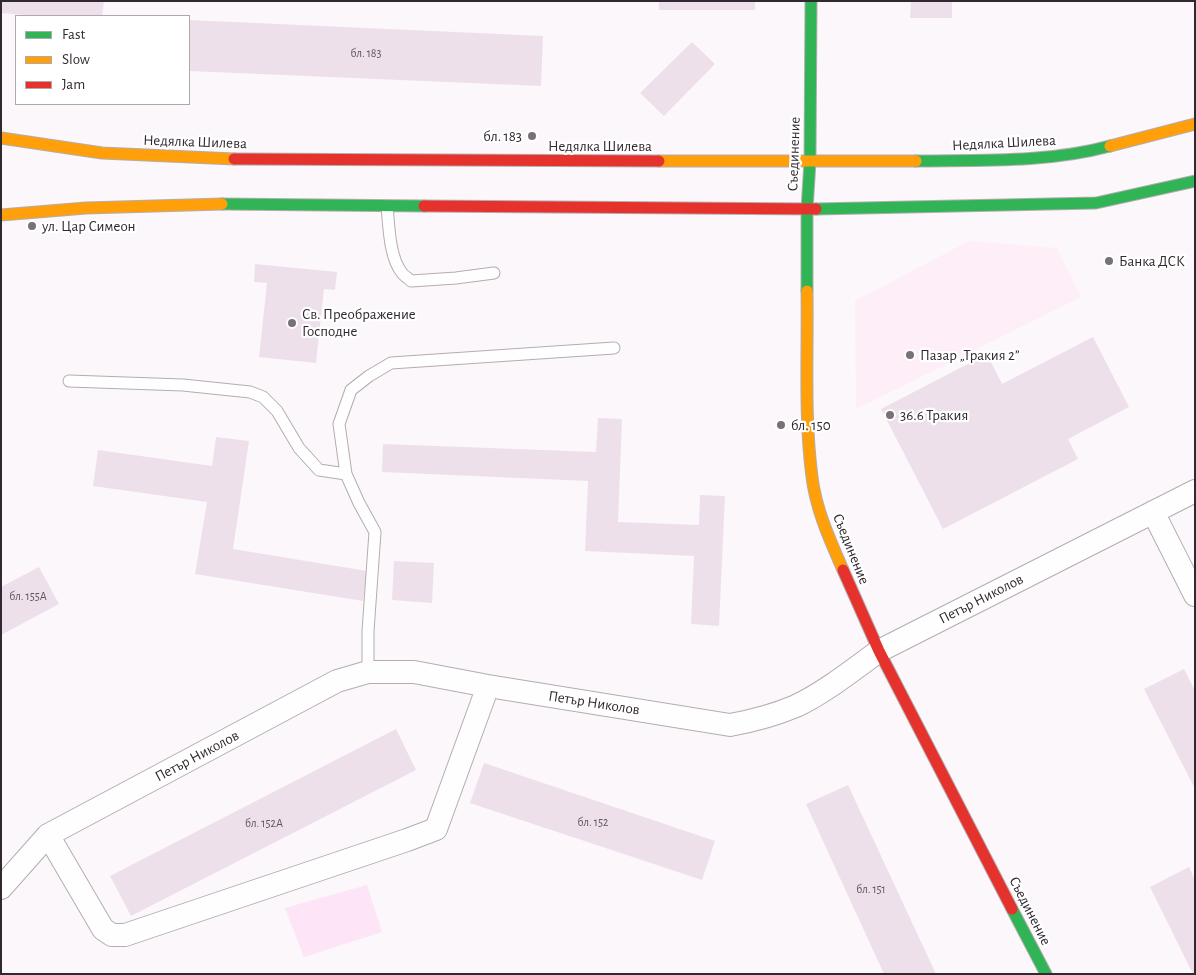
<!DOCTYPE html>
<html>
<head>
<meta charset="utf-8">
<style>
	body { margin:0 }
	#map { position:relative; width:1196px; height:975px; overflow:hidden; background:#fcf7fb; font-family:"Alegreya Sans",sans-serif }
	canvas { display:block }
	.frame { position:absolute; inset:0; border:2px solid #31292f; pointer-events:none }
	.legend { position:absolute; left:15px; top:15px; width:175px; height:90px; box-sizing:border-box; background:#fff; border:1px solid #ada9ac; margin:0; padding:6px 9px; list-style:none; font-size:15px; color:#31292f }
	.legend li { display:flex; align-items:center; gap:10px; height:25px }
	.legend b { width:25px; border:1px solid #ada9ac }
</style>
</head>
<body>
<div id="map">
<canvas width="1196" height="975"></canvas>
<div class="frame"></div>
<ul class="legend">
<li><b style="height:6px;background:#30b455"></b>Fast</li>
<li><b style="height:6px;background:#ff9f0a"></b>Slow</li>
<li><b style="height:6px;background:#e5322d"></b>Jam</li>
</ul>
</div>
<script>
const g = document.querySelector('canvas').getContext('2d');
g.lineJoin = 'round';
function paint(path, color) { g.fillStyle = color; g.fill(path, 'evenodd'); }
function strokePath(path, color, width, dash) { g.strokeStyle = color; g.lineWidth = width; g.lineCap = dash ? 'butt' : 'round'; g.setLineDash(dash || []); g.stroke(path); }
function label(font, color, halo, rows, align = 'center') {
  g.font = font + ' "Alegreya Sans",sans-serif'; g.lineWidth = 4.5; g.setLineDash([]); g.textBaseline = 'middle'; g.strokeStyle = halo; g.fillStyle = color; for (const [text, x, y, turn = 0] of rows) {
    g.save(); g.translate(x, y); g.rotate((+turn || 0) * Math.PI / 180); g.textAlign = isNaN(turn) ? turn : align; if (halo) g.strokeText(text, 0, 0); g.fillText(text, 0, 0); g.restore();
  }
}
paint(new Path2D(`
	M969,241L1057,248L1081,297L856,409L855,301Z`), '#fdeef8');
paint(new Path2D(`
	M367,885L382,932L304,957L285,908Z`), '#fde4f6');
paint(new Path2D(`
	M1,1H104L102,16H37L1,13Z
	M659,1H755V10H659Z
	M911,1H952V18H910Z
	M189,20L543,36L541,86L189,71Z
	M692,42L715,64L664,116L640,93Z
	M255,264L337,272L335,290L324,289L316,363L259,357L267,283L254,282Z
	M1093,337L1129,407L1068,439L1078,459L943,529L881,409L987,354L1002,384Z
	M598,418L622,419L618,522L699,525L700,495L725,496L719,626L691,624L694,556L585,551L588,481L382,472L383,444L596,452Z
	M216,437L249,441L233,549L367,571L363,601L195,574L207,502L93,486L98,450L212,466Z
	M394,561L434,563L432,603L392,600Z
	M39,567L59,604L1,635V587Z
	M1184,669L1195,691V789L1144,689Z
	M396,729L416,770L131,916L110,876Z
	M484,763L715,841L702,880L470,803Z
	M848,785L936,974H884L806,804Z
	M1189,867L1195,880V974H1193L1150,887Z`), '#eee0eb');
const lane = new Path2D(`
	M387,206C389,225 389,257 402,273C404,276 408,278 411,281L456,278L494,273
	M69,381L183,385L250,392L263,397L277,411L299,448L319,470L346,474
	M368,672V631L375,532L359,503L346,474L339,424L351,390L369,376L391,363L614,348`);
const street = new Path2D(`
	M1153,512L1195,595
	M48,835L103,929L112,935H125L407,840L436,829L488,686
	M1,888L48,835L337,681L368,672H414L488,686L730,725C752,721 775,715 796,706C824,693 854,669 879,651L1195,491`);
const fast = new Path2D(`
	M916,161C981,160 1047,163 1110,146
	M222,204L424,206
	M816,209L1096,203L1195,181
	M807,291V209L810,162L811,1
	M1012,909L1046,974`);
const slow = new Path2D(`
	M1,138L102,153L234,159
	M1110,146L1195,124
	M659,161H916
	M1,215L86,208L222,204
	M807,291C808,352 804,416 812,477C816,510 830,540 843,570`);
const jam = new Path2D(`
	M234,159L659,161
	M424,206L816,209
	M843,570L879,651L1012,909`);
strokePath(lane, '#b3adb1', 13);
strokePath(street, '#b3adb1', 24);
strokePath(fast, '#b3adb1', 13);
strokePath(slow, '#b3adb1', 13);
strokePath(jam, '#b3adb1', 13);
strokePath(lane, '#fffefe', 11);
strokePath(street, '#fffefe', 22);
strokePath(fast, '#30b455', 11);
strokePath(slow, '#ff9f0a', 11);
strokePath(jam, '#e5322d', 11);
for (const [x, y, r, color] of [
	[532,136,5,"#787176"],
	[32,226,5,"#787176"],
	[1109,261,5,"#787176"],
	[292,323,5,"#787176"],
	[910,355,5,"#787176"],
	[890,415,5,"#787176"],
	[781,425,5,"#787176"]
]) { const dot = new Path2D(); dot.arc(x, y, r, 0, 2 * Math.PI); g.fillStyle = color; g.fill(dot); strokePath(dot, '#fff', 2); }
label('12px', '#60575e', null, [
	["бл. 183",366,53],
	["бл. 155А",28,596],
	["бл. 152",593,822],
	["бл. 152А",264,823],
	["бл. 151",871,889]
]);
label('15px', '#31292f', '#fff', [
	["бл. 183",522,136,"right"],
	["ул. Цар Симеон",42,226],
	["Банка ДСК",1119,261],
	["Св. Преображение",302,314],
	["Господне",302,331],
	["Пазар „Тракия 2”",920,355],
	["36.6 Тракия",900,415],
	["бл. 150",791,425]
], 'left');
label('15px', '#31292f', '#fff', [
	["Недялка Шилева",195,142,2],
	["Недялка Шилева",1004,143,-3],
	["Недялка Шилева",600,146],
	["Съединение",794,154,-88],
	["Съединение",851,549,68],
	["Петър Николов",981,599,-27],
	["Петър Николов",594,703,9],
	["Петър Николов",197,756,-28],
	["Съединение",1030,911,63]
]);
</script>
</body>
</html>
